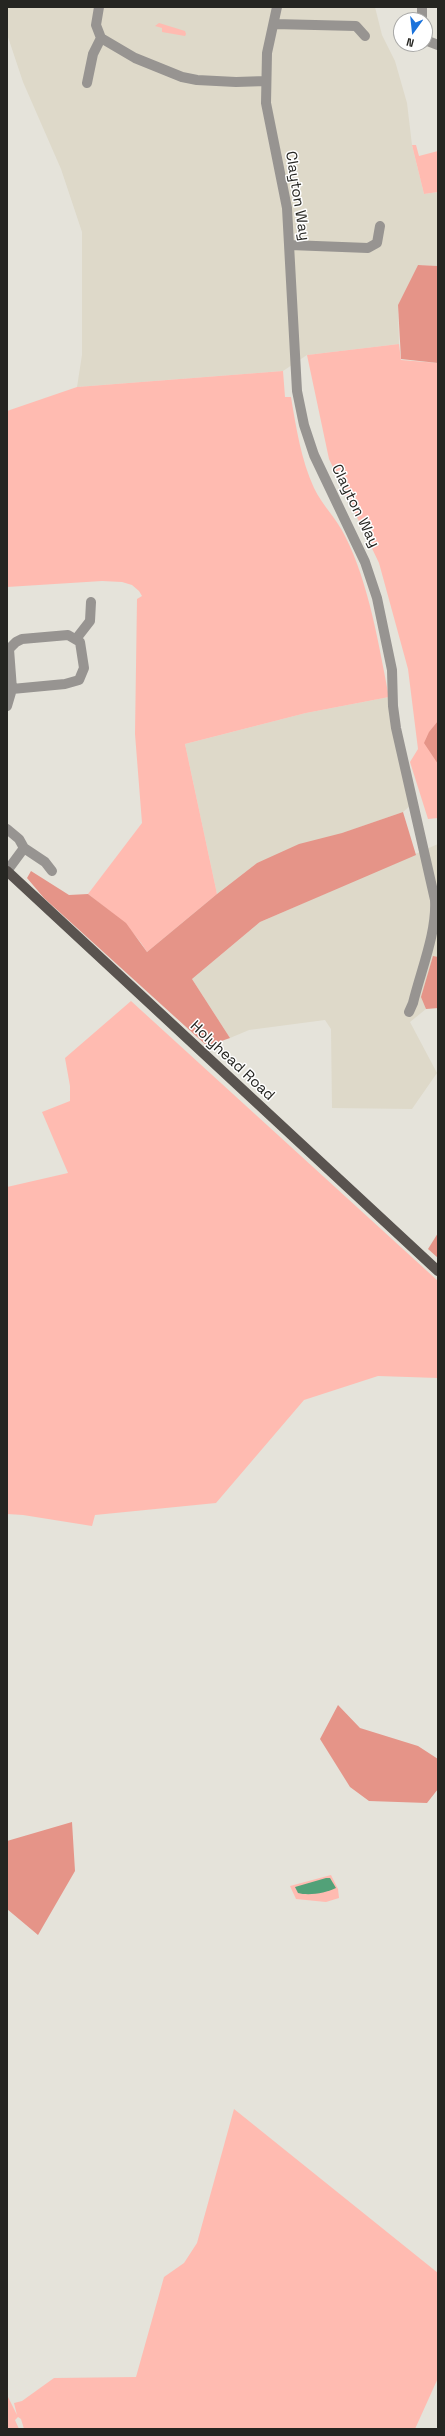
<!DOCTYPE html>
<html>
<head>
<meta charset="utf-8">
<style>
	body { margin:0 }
	#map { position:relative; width:445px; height:2436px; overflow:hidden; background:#e5e3da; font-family:"Space Grotesk",sans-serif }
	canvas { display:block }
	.frame { position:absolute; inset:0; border:8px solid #252521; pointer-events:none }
	.north { position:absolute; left:393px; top:12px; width:40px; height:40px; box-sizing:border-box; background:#fff; border:1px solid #a8a8a6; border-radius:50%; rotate:195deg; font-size:11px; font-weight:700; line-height:16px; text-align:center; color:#252521 }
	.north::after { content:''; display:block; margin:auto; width:14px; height:18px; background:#1a72db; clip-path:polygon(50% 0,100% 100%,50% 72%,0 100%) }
</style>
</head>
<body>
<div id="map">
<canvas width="445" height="2436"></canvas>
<div class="frame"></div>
<div class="north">N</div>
</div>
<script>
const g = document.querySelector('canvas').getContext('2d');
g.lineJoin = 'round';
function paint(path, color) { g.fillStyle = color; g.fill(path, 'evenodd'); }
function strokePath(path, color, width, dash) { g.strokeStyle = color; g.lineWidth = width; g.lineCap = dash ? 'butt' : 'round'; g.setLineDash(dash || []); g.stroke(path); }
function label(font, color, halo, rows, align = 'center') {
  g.font = font + ' "Space Grotesk",sans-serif'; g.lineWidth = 3; g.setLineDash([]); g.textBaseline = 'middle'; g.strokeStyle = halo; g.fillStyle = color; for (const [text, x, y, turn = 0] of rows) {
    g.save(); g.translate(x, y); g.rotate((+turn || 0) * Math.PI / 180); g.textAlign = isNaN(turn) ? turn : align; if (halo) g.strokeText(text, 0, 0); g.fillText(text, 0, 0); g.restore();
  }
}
paint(new Path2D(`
	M7,7H375L382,35L395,61L407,103L412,145L424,194L438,192V266L418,265L398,305L399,344L307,355L283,371L77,387L82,355V232L61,169L23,82L7,34Z
	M389,697L410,806L403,812L257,863L217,894L185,744L306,713Z
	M438,844V1008L426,1009L410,1022L437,1073L412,1109L332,1108L331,1029L325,1020L249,1030L230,1038L192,979L260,922Z`), '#ded9c9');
paint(new Path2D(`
	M159,23L185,31L186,34L185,36L162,32V28L155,26Z
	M412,145H416L419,156L438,151V192L424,194Z
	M399,344L401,360L438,363V818L428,819L410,762L418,749L408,669L379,563L329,459L307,355Z
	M283,371L285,397H291C296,427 301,460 314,488C322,505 337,519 345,536C369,583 379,646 389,697L306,713L185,744L217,894L147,952C132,927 111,912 88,894L142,823L135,734L137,599L142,596L139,591L132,585L122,582L102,581L7,587V411L77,387Z
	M131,1001L438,1281V1378L378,1376L304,1400L216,1503L95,1515L92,1526L23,1515L7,1514V1187L68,1173L42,1112L70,1101V1086L65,1058Z
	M331,1875L338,1889L339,1898L326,1902L296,1899L290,1886Z
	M234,2109L438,2273V2378L415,2429H24L21,2419L18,2417L15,2420L19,2429H7V2395L17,2415L14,2403L22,2401L54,2378L136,2377L164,2277L184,2263L197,2243Z`), '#ffbbb1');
paint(new Path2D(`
	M418,265L438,266V363L401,359L398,305Z
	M438,721V764L424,743L429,732Z
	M403,812L416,855L260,922L192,979L230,1038L207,1046L44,898L27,878L31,871L69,895L88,894L126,923L147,952L217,894L257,863L299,844L342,833Z
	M433,956L438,957V1008L426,1009L421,997Z
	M438,1233V1258L428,1249Z
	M338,1705L360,1728L418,1746L438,1759V1789L427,1803L369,1801L350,1787L320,1739Z
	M72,1822L75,1871L38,1935L7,1909V1841Z`), '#e59488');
paint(new Path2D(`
	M326,1878H330L336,1888C326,1893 309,1896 298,1893L295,1887Z`), '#52a178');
strokePath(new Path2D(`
	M99,7L96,25L101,38L135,58L182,77L197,80L236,82L266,81
	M277,7L267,53L266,103L287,208L297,391L304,425L314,455L365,562L377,598L392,670L393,706L396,728L435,900C437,932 421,970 413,1003L409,1012
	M422,20V7
	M274,24L356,26L365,36
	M425,40L438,45
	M87,83L93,54L101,38
	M290,245L368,248L377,243L380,226
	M76,639L90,621L91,602
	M7,706L12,689L9,649L16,642L22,639L68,635L80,642L84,668L79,680L65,684L12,689
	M7,829L19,839L24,848
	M7,871L24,848L45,862L52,871`), '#979491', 10);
strokePath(new Path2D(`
	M7,871L438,1271`), '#59534f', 10);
label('15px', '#252521', '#fff', [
	["Clayton Way",297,196,81],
	["Clayton Way",355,506,64],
	["Holyhead Road",232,1061,43]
]);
</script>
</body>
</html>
